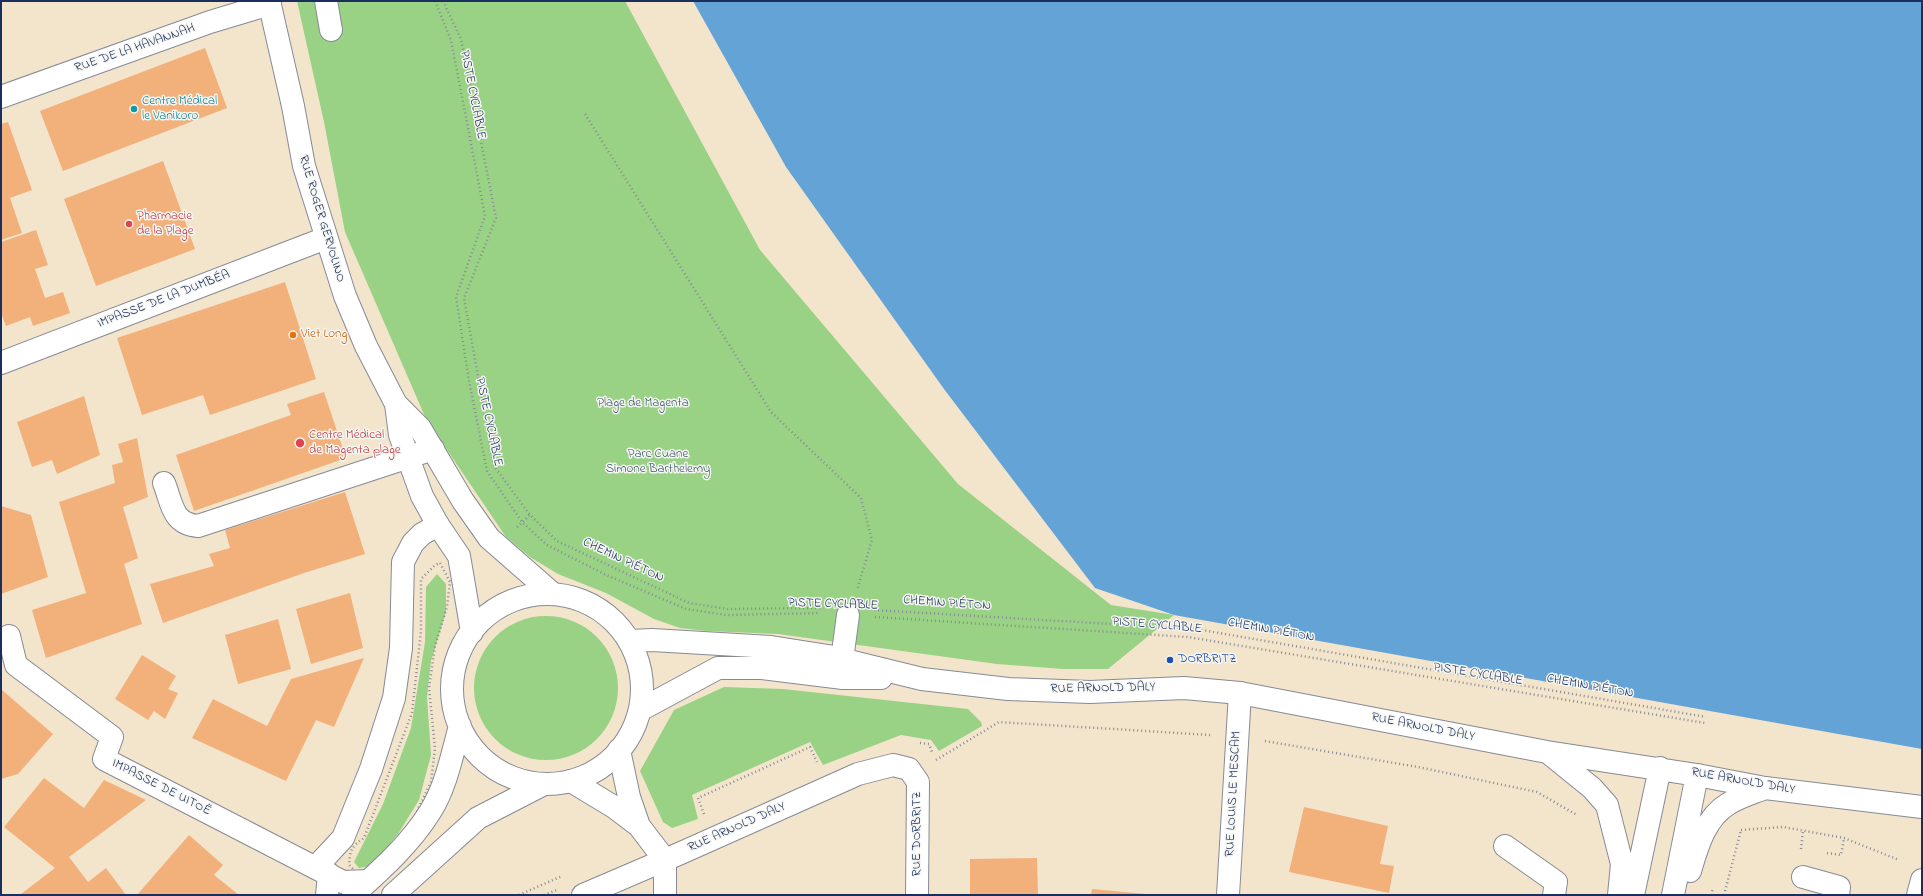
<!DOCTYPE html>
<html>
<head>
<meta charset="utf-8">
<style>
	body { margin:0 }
	#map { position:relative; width:1923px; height:896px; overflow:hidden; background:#f3e4cc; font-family:"Indie Flower",sans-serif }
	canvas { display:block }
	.frame { position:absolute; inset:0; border:2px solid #1b2f5e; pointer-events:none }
</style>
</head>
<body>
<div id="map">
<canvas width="1923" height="896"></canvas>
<div class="frame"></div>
</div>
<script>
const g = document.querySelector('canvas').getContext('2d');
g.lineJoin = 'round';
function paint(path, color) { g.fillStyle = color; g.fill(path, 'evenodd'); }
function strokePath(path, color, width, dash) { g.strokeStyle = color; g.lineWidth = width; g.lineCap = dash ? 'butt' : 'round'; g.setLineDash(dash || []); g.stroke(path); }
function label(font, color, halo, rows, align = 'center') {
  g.font = font + ' "Indie Flower",sans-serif'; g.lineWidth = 3; g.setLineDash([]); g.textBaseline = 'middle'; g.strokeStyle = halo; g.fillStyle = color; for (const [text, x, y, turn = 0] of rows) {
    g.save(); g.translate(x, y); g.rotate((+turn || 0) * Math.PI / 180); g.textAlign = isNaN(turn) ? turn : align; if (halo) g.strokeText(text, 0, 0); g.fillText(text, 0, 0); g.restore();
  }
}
paint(new Path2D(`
	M297,1H625L760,250L958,484L1111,605L1174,615L1108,669H1063L997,664L778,634L707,631L680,628L654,619L606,593L558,574L530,557L506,537L426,419L345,232L324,122Z
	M437,574L446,584V612L431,661L427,697L431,755L419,800L398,834L371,866L359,868L354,862L383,804L411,728L425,642L426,587Z
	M474 688a72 72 0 1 1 144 0a72 72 0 1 1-144 0Z
	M724,687L783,689L968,709L981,722L982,726L939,751L931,740L901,735L823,765L810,742L692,795L698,819L672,828L663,822L640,771L674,710Z`), '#99d285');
paint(new Path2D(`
	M693,1H1922V749L1174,615L1095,588L944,389L786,167Z`), '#63a3d6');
paint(new Path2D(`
	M205,48L227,108L63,171L40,111Z
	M8,122L32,190L10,198L22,233L1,240V124Z
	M163,161L195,249L96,286L64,199Z
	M36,230L48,265L35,269L45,298L63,292L70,313L33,326L30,317L6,326L1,313V242Z
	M285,282L316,379L210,415L203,395L142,415L117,338Z
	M324,392L346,458L194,511L176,455L291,415L287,404Z
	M84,396L100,455L57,474L52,460L32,467L17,422Z
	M137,438L148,497L123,507L138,558L124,564L142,624L46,658L32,610L86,593L59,502L115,483L112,465L123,462L118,444Z
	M345,492L365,554L304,573L163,623L150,584L214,566L209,554L230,548L225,530Z
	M1,506L31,515L48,577L1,594Z
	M350,593L363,648L311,664L296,609Z
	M278,619L291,669L238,684L225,635Z
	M142,655L176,676L168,689L178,693L165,719L154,711L148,720L115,699Z
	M364,658L334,727L316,720L286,781L192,738L213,699L267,726L291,679Z
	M2,690L53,734L18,774L1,779Z
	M44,778L84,808L104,780L146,800L69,857L88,882L106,868L126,895H22L21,894L55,868L4,827Z
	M1304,807L1388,826L1380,864L1394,866L1389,893L1289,872Z
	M189,835L223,865L214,875L239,895H137Z
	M1037,858L1038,895H970V859Z
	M1092,889L1146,894V895H1091Z`), '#f2b07b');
const minor = new Path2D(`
	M326,1L331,30
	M1,97L210,22L270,4
	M1,363L326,238
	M164,483C172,503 172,524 198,526L433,449
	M9,636L16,665L112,737L104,759L343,882L368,881
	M842,660L848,615
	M619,750L629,797L639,826
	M1697,775L1765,788L1922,807
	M571,781L614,807L639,826L665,860
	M1505,846L1556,882L1554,895
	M316,867L343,838L371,769L394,698L401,648L403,562L413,543L422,534L438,525
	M1803,877L1839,887L1838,895
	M327,895L329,874
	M583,895L681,853L858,774L893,765L909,769L918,782L917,895
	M665,895V860
	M1228,895L1240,693
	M1918,895L1922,880`);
const major = new Path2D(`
	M269,1L293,106L304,166L345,296L366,346L396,404L420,428L463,501L489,538L553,594
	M396,404L400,435L422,496L438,525L459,556L472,632
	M452 689a95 95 0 1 1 190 0a95 95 0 1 1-190 0Z
	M630,641L652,640L771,647L828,656L922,679L1008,689L1090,692L1184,688L1240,693L1547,752L1697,775L1673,895
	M640,710L718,668H762L843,678H881
	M1550,754L1592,788L1607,805L1622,864L1619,895
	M1690,871C1697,847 1705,818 1728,804C1739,797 1753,793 1765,788
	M353,895C381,870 410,844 430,812C446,787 452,755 460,726
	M393,895L478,818L544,784
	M1633,895L1660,768`);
strokePath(minor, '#878a95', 24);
strokePath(major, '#878a95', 24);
strokePath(new Path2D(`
	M435,1L451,40L485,216L456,297L469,381L487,471L522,522L547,545L604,574L686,609L727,615L820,613
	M443,1L461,39L496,218L464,298L494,466L530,515L557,541L689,603L728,609L823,608
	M585,114L771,412L861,498L872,540L857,590
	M517,527L530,515
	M440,563L450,582L447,607L435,646L429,688L435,748L431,782L410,826L375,867L357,873L349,865C350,850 351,847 364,838L412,713L421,631V579L435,565Z
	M874,610L1196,629L1706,717
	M875,617L1188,637L1705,723
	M1265,741L1418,767L1537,792L1577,815
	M920,743L929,744L932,752
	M936,760L999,722L1210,735
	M704,814L698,798L810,747L817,762
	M1741,830L1783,827L1844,838L1899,860
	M1801,849L1803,831
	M1827,853L1841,855L1844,838
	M519,895L562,876
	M544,895L557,890
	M1711,895L1713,888
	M1724,895L1741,830`), '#878a95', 2.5, [1, 3]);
strokePath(minor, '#fff', 22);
strokePath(major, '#fff', 22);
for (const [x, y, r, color] of [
	[134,109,4,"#0f9aa8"],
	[129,224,4,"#e0444e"],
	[293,335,4,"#e8710a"],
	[300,443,5,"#e0444e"],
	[1170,660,4,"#1a4fb4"]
]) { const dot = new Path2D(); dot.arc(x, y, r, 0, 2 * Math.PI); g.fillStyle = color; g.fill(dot); strokePath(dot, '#f6f6f2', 1.5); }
label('13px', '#1b2f5e', '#f6f6f2', [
	["RUE DE LA HAVANNAH",135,49,-19],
	["PISTE CYCLABLE",472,95,79],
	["RUE ROGER GERVOLINO",321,219,73],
	["IMPASSE DE LA DUMBÉA",164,300,-21],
	["PISTE CYCLABLE",488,422,78],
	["CHEMIN PIÉTON",623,561,25],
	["CHEMIN PIÉTON",947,604,4],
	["PISTE CYCLABLE",833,605,2],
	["PISTE CYCLABLE",1157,626,5],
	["CHEMIN PIÉTON",1271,631,10],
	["PISTE CYCLABLE",1478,675,9],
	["CHEMIN PIÉTON",1590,687,10],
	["RUE ARNOLD DALY",1103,689,-1],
	["RUE ARNOLD DALY",1423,728,11],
	["RUE ARNOLD DALY",1743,782,10],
	["IMPASSE DE UITOË",161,788,27],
	["RUE LOUIS LE MESCAM",1234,794,-87],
	["RUE ARNOLD DALY",737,828,-24],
	["RUE DORBRITZ",918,834,-90]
]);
label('13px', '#0d838f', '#f6f6f2', [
	["Centre Médical",142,102],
	["le Vanikoro",142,117]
], 'left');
label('13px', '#be3a42', '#f6f6f2', [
	["Pharmacie",137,217],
	["de la Plage",137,232],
	["Centre Médical",309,436],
	["de Magenta plage",309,451]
], 'left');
label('13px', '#c56008', '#f6f6f2', [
	["Viet Long",301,335]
], 'left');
label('13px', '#3a5868', '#f6f6f2', [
	["Plage de Magenta",643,404],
	["Parc Cuane",658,455],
	["Simone Barthelemy",658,470]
]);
label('13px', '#164399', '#f6f6f2', [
	["DORBRITZ",1178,660]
], 'left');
</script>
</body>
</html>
